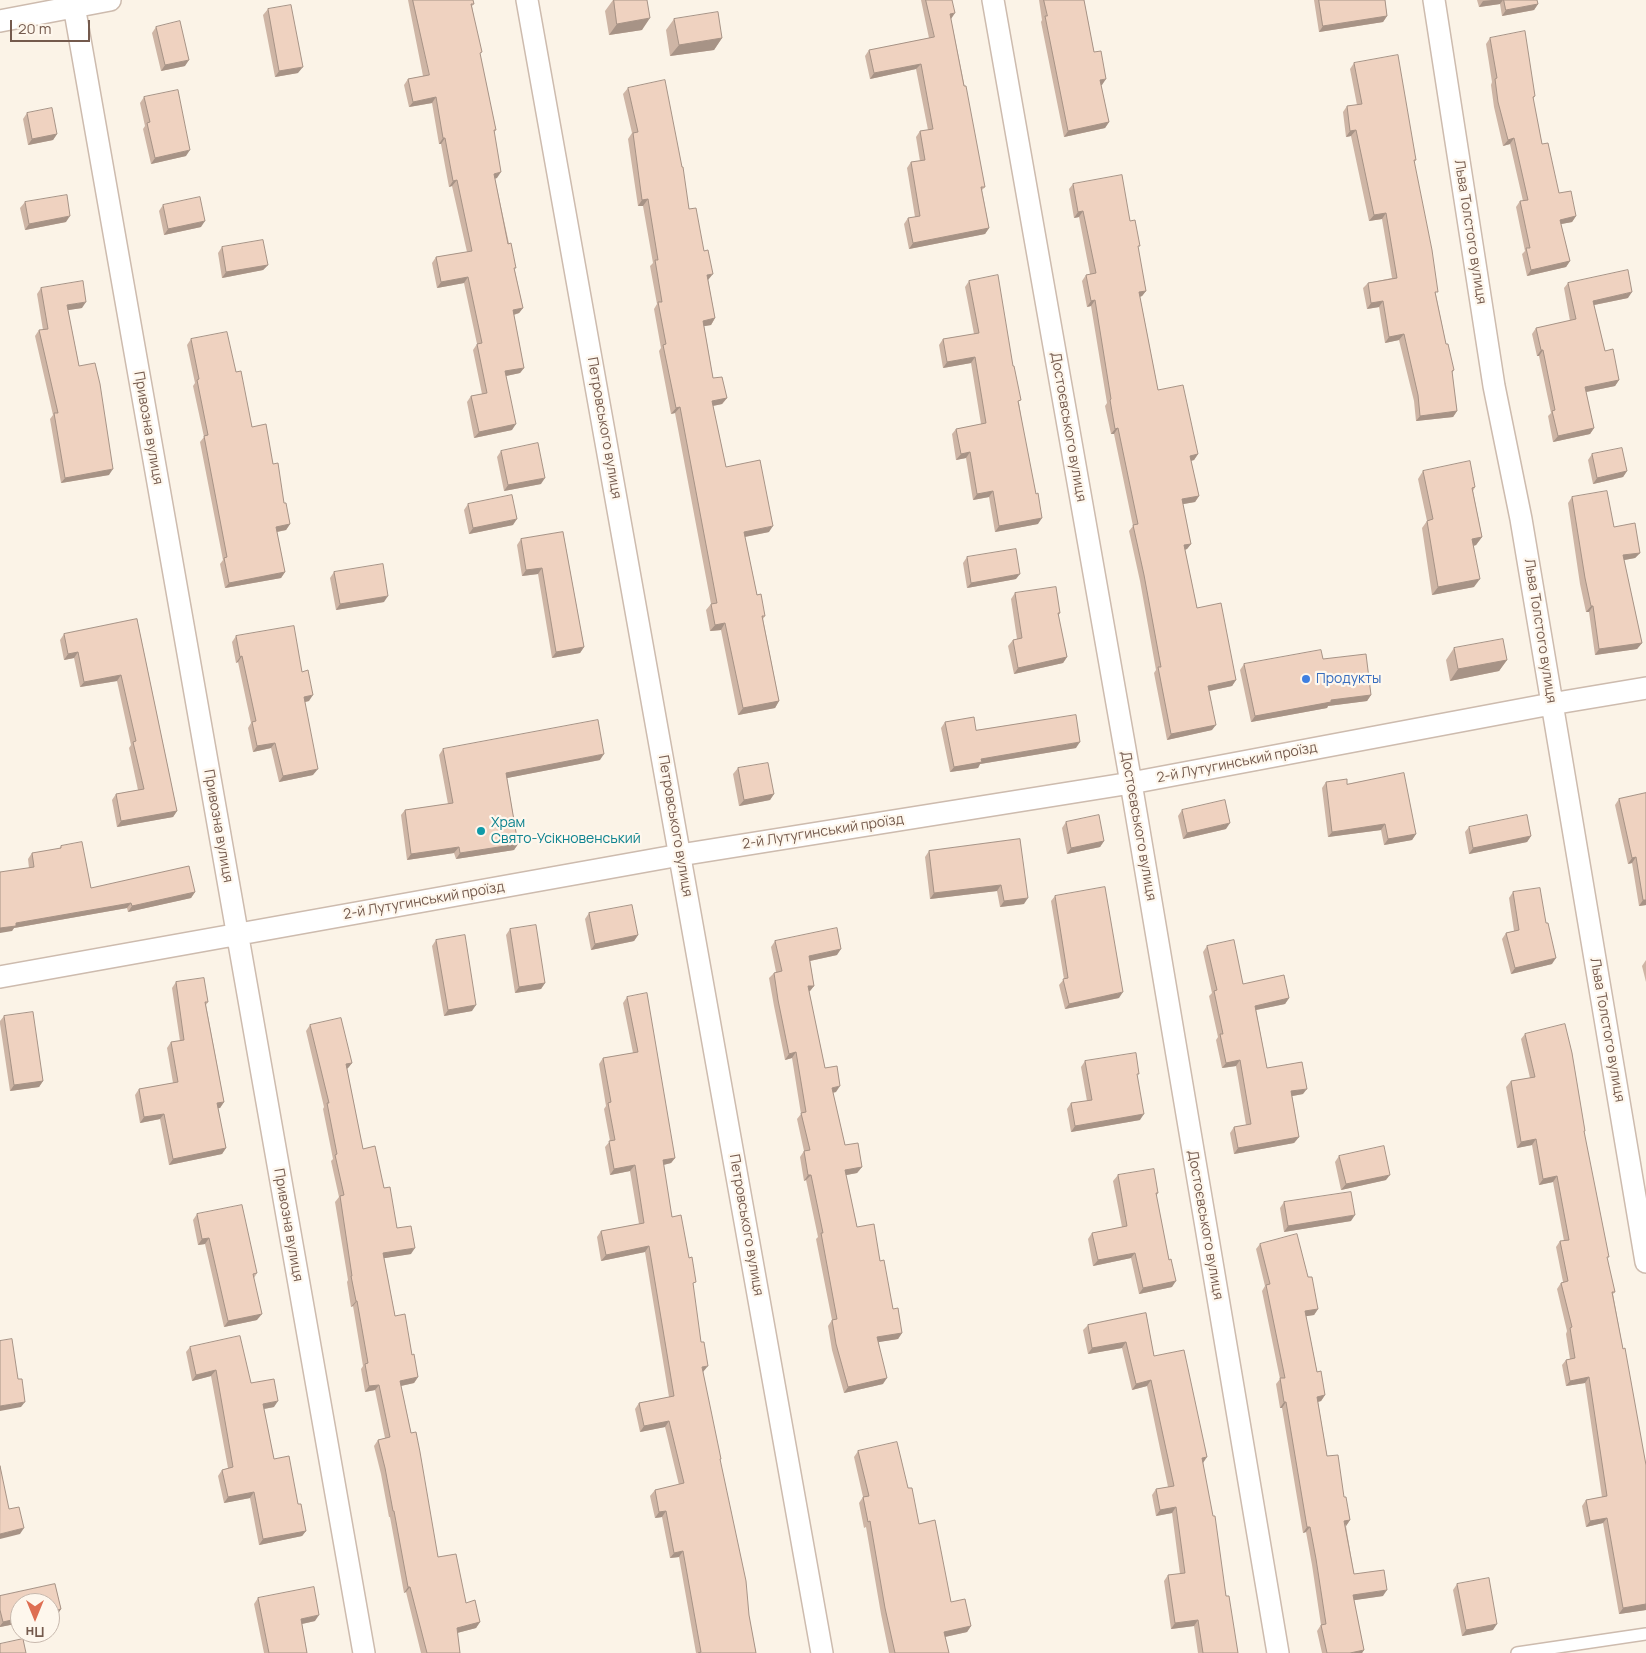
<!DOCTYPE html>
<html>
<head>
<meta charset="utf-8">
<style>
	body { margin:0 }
	#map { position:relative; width:1646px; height:1653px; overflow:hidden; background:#fbf3e7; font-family:Manrope,sans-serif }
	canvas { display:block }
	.north { position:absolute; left:10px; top:1593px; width:50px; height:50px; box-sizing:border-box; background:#fef7ed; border:1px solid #c7b8ad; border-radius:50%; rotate:180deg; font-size:14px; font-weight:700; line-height:20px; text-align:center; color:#745a4d }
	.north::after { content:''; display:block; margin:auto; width:18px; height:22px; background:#de6f53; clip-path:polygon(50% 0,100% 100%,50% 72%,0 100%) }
	.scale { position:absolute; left:10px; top:20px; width:80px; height:22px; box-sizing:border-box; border:2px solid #745a4d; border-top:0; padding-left:6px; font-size:15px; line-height:18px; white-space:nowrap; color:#745a4d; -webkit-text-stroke:4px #fef7ed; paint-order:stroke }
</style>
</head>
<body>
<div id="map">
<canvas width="1646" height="1653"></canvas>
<div class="north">Пн</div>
<div class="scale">20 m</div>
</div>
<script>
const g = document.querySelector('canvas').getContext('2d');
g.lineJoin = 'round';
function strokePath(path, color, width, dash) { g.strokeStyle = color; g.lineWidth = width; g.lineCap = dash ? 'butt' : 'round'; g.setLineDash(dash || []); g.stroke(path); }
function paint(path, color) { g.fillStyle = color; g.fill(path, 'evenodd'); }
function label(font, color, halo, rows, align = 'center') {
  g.font = font + ' Manrope,sans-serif'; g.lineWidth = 4.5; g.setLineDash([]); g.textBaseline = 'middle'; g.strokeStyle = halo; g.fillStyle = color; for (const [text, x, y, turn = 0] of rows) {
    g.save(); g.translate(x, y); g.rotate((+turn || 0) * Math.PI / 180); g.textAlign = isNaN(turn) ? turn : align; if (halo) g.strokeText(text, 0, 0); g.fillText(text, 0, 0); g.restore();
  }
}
const service = new Path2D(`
	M1517,1653L1646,1634`);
const minor = new Path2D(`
	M73,0L364,1653
	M527,0L822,1653
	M993,0L1131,783L1278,1653
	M1434,0L1494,386L1521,519L1646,1262
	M0,21L110,0
	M0,977L680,855L1131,783L1551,704L1646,688`);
strokePath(service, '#cdbbae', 14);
strokePath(minor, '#cdbbae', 24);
strokePath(service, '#fff', 11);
strokePath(minor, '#fff', 21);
paint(new Path2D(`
	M408,0H473L474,4L472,6L480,55L496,130L494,132L497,178L495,179L523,308L519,313L514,315L524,368L520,373L506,376L512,430L474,438L467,402L471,396L482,394L473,350L477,344L464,283L437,288L432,263L436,257L467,252L452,186L449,187L441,144H439L432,103L409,107L404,85L408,79L423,76Z
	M613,0H647L642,30L609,35L605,11Z
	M921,0H952L951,19L985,187L982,190L989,228L985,234L909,249L904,224L908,218L915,217L907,168L911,162L920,161L916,137L920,131L928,130L916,69L870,79L865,56L869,50L929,38Z
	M1039,0H1084L1094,52L1102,85H1101L1109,122L1105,128L1064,137L1041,22L1042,20Z
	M1314,0H1385L1387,16L1383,22L1319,32Z
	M1477,0H1537L1538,4L1534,10L1502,16L1500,4L1479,7Z
	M268,9L298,73L275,77L263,15Z
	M674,19L722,38L714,50L670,56L666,30Z
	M156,27L185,66L161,71L152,33Z
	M1490,38L1535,96L1533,99L1542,144L1559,193L1576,216L1572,222L1561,224L1570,261L1566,267L1527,276L1522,254L1525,251L1516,207L1520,201H1523L1510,144L1503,146L1494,107L1491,85L1492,82L1486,44Z
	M1354,63L1416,160L1414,162L1436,295L1446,344L1454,370L1452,373L1457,411L1453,417L1416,421L1414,401L1399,340L1385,343L1379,307L1367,309L1363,288L1368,283L1392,278L1382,219L1369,221L1351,136L1346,137L1343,112L1347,106L1357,105L1350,69Z
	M628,88L689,209L708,280L715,318L711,325L704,326L713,378L727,398L722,404L713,406L726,467L769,532L745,537L757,595L765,616L763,619L779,701L775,708L738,715L721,630L710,631L706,610L711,604L675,413L671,414L659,351L661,348L654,309L657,304L650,266L653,263L643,206H638L628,139L632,133L623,94Z
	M144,97L186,156L151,164L143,129L145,126L140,103Z
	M27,113L57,134L53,140L28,145L23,119Z
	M1073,184L1130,221L1138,249L1146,291L1142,296L1140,297L1158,390L1198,454L1194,460L1191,461L1199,496L1195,502L1183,504L1191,544L1187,549L1185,550L1197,608L1236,680L1232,686L1209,691L1212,730L1167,740L1154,673L1156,670L1140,581L1129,531L1133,526L1114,434H1111L1105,406L1107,403L1091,306L1087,307L1082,281L1086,275L1090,274L1079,217L1074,218L1069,189Z
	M25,202L66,222L25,230L20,208Z
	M163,205L201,227L164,235L159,211Z
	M222,247L268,265L263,270L222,278L218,253Z
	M969,281L1019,403L1038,524L995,532L989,497L973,500L966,458L956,460L952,434L956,429L981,424L971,363L943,368L939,345L943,339L974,334L965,287Z
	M1568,283L1628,298L1594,305L1605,351L1619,380L1615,386L1586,392L1594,428L1590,434L1553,442L1548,416L1551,413L1539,356H1537L1532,334L1536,328L1570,321L1564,288Z
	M41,288L82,308L68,310L79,366L109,475L61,483L50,419L53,415L35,336L39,330H43L37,294Z
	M191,339L236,372L252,427L273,464L290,524L286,530L277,532L285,572L281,578L225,588L220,564L223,560L200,442L204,437L193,386L195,383L187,345Z
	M501,451L541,484L504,491L497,457Z
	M1592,454L1627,471L1623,477L1593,484L1588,460Z
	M1423,471L1475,487L1473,491L1482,537L1476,545L1474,546V587L1432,595L1422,528L1427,521L1418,479Z
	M1572,497L1614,527L1640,553L1635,558L1624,560L1642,643L1637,649L1595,655L1589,612H1586L1580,584L1568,503Z
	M468,504L513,525L469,534L464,510Z
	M563,532L584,647L580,653L552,658L538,574L522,576L517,545L521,539Z
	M967,557L1016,579L967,588L963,563Z
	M334,572L384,602L336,610L330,578Z
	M1015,593L1060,613L1058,616L1067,657L1063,663L1014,674L1008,646L1013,640L1017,639L1011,599Z
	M137,619L177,811L173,817L117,827L112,800L116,794L138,790L129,748L131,745L117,681L80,687L74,658L64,660L60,640L64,634Z
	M236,636L302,672L309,701L305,702L313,775L279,782L271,748L253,752L248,728L251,723L238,662L236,663L232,642Z
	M1454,648L1507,660L1499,671L1450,681L1446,660Z
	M1323,659L1371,695L1367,701L1328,706L1327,708L1251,722L1240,670L1244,664Z
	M945,722L976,730L1076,748L980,764L978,768L950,772L941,728Z
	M443,749L600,760L507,778L518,844L514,850L456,859L454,853L407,860L401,815L405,810L448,804L439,755Z
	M738,768L774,794L770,800L739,806L733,774Z
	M1326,782L1347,784L1416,834L1412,840L1384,845L1381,830L1328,837L1322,788Z
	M1646,793V905L1639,906L1632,863L1628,864L1615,805L1619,799Z
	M1182,810L1226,829L1183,839L1178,816Z
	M1066,822L1104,841L1100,847L1067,854L1062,828Z
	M1469,827L1531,836L1527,842L1469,854L1465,832Z
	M1020,839L1024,904L1000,907L997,891L930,899L925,857L929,851Z
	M61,846L91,888L195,892L191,898L128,912L127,908L14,928L12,931L29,868L28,859L32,853L59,849Z
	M1513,892L1552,964L1511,974L1502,939L1506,933L1514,931L1509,898Z
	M1055,896L1119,998L1065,1009L1059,985L1064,979L1051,901Z
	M589,913L638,935L634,941L591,950L585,919Z
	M510,929L545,983L541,989L515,993L506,935Z
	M436,940L472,1011L444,1016L432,946Z
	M775,941L837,955L810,961L814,986L809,992L825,1068L836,1092L833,1093L845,1145L862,1167L857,1173L846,1175L857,1227L880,1261L893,1309L902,1333L898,1339L878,1342L883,1384L844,1393L832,1350L828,1326L832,1320L816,1239L818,1237L806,1180L804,1181L800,1157L804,1151L797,1119L801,1114L792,1058L785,1060L774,1006L769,978L774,973L776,972L771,947Z
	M1207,946L1243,984L1289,998L1285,1004L1256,1010L1267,1068L1303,1094L1292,1096L1299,1137L1294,1143L1234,1154L1230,1133L1234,1127L1246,1125L1236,1066L1222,1068L1216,1040L1218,1037L1209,996L1212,993L1203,952Z
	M1646,960V982L1642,966Z
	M176,982L208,1002L206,1005L224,1102L220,1108H218L226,1148L222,1154L169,1165L160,1119L140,1123L135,1095L139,1089L173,1083L167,1048L171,1042L180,1041L172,988Z
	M627,997L675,1158L671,1163L663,1165L672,1217L693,1286L703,1372L756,1653H696L679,1557L670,1558L662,1517L655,1518L650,1496L655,1490L679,1485L665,1427L640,1432L635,1409L639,1403L669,1397L645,1252L601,1261L597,1237L601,1231L639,1224L630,1171L610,1175L605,1147L610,1141L604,1109L606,1106L599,1064L603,1058L633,1053L623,1003Z
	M4,1016L43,1081L39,1087L10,1091L0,1024V1021Z
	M310,1025L352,1063L348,1068L347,1069L363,1149L384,1188L397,1228L411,1254L384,1258L395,1316L412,1355L418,1377L414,1383L401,1386L438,1557L466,1603L480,1622L476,1628L457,1633L460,1653H421L406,1592L404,1593L390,1517H389L381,1474L374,1446L378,1440L385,1438L375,1390L365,1392L361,1369L363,1366L353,1306L351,1307L347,1282L348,1280L335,1202L339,1197L331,1161L333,1159L323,1109L324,1107L306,1031Z
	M1525,1034L1584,1133L1607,1260L1615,1292L1613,1294L1623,1349L1646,1465V1610L1619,1614L1603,1523L1586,1527L1582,1506L1586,1500L1602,1497L1585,1383L1566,1386L1562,1365L1566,1360L1570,1359L1566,1334L1567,1331L1557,1289L1561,1283L1563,1282L1556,1247L1560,1241H1564L1553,1182L1539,1185L1532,1145L1517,1148L1506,1087L1511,1081L1530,1078L1521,1039Z
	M1085,1061L1137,1076L1140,1120L1071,1132L1067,1109L1071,1103L1087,1101L1081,1067Z
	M1339,1156L1386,1180L1341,1190L1335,1162Z
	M1118,1175L1158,1193L1156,1196L1169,1260L1172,1287L1139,1294L1131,1258L1093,1266L1088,1239L1092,1233L1122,1227L1113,1181Z
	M1284,1202L1351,1221L1284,1232L1280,1208Z
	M197,1214L257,1273L254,1278L257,1320L224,1327L205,1244L198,1245L193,1220Z
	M1260,1244L1308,1277L1318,1309L1314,1315L1306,1316L1317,1372L1325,1395L1321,1401L1318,1402L1327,1456L1344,1497L1350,1520L1346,1526L1354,1574L1383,1596L1354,1600L1364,1650L1362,1653H1322L1317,1631L1321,1625L1312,1565L1306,1532L1303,1533L1282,1408H1280L1276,1384L1280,1379L1262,1291L1265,1286L1256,1249Z
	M1146,1313L1154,1356L1203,1463L1226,1596L1238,1653H1198L1194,1626L1171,1629L1164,1581L1168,1575L1180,1574L1172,1513L1156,1516L1152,1495L1156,1489L1168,1487L1147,1386L1132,1390L1122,1348L1088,1354L1083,1330L1088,1325Z
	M190,1347L251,1383L274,1407L264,1409L274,1459L298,1504L306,1531L302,1536L259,1545L250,1498L224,1503L218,1476L222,1470L228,1468L211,1376L192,1381L186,1352Z
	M858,1451L908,1488L919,1524L951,1602L971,1626L967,1632L945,1637L949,1653H889L881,1614L866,1527L864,1528L859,1503L863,1497L854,1457Z
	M55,1584L61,1609L57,1615L50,1617V1603H20V1623L0,1627V1596Z
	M1457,1584L1493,1630L1462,1636L1453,1590Z
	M258,1598L315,1621L302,1624L307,1653H264L254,1604Z`), '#ceb5a5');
paint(new Path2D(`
	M1492,0H1503L1500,4L1479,7L1483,1Z
	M1538,4L1534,10L1502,16L1506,10Z
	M955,13L951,19L950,14Z
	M1387,16L1383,22L1319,32L1323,26Z
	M650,18L642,30L609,35L617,24Z
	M722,38L714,50L670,56L679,45Z
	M189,60L185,66L161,71L165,65Z
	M921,64L916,69L870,79L874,73Z
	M303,67L298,73L275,77L279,71Z
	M1106,79L1102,85L1096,86L1100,80Z
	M436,97L432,103L409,107L413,102Z
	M1109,122L1105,128L1064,137L1068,131Z
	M1356,130L1351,136L1346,137L1350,131Z
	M57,134L53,140L28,145L32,139Z
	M443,138H445L441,144H439Z
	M1514,138L1510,144L1503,146L1508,140Z
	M190,150L186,156L151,164L155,158Z
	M501,172L497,178L490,179L494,174Z
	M457,180L452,186L449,187L453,181Z
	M648,199L643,206H638L642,200Z
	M1083,211L1079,217L1074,218L1078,212Z
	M1386,213L1382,219L1369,221L1374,215Z
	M70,216L66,222L25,230L29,224Z
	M1576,216L1572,222L1556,225L1560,220Z
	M205,221L201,227L164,235L168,229Z
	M989,228L985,234L909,249L913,243Z
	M1570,261L1566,267L1527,276L1531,270Z
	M268,265L263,270L222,278L226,272Z
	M713,274L708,280L702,281L707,275Z
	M468,277L464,283L437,288L441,282Z
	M1146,291L1142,296L1135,298L1139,292Z
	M1632,292L1628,298L1589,306L1593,301Z
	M1095,300L1091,306L1087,307L1091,301Z
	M1383,301L1379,307L1367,309L1371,303Z
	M86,302L82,308L62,311L67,305Z
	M523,308L519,313L509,316L513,310Z
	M715,318L711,325L699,327L703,321Z
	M1404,334L1399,340L1385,343L1389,337Z
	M1541,350H1543L1539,356H1537Z
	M975,357L971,363L943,368L947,362Z
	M524,368L520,373L501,377L505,371Z
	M1619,380L1615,386L1581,393L1585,387Z
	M727,398L722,404L707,407L712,401Z
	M680,407L675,413L671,414L676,408Z
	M1457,411L1453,417L1416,421L1420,416Z
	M516,424L512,430L474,438L479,432Z
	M1118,428L1114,434H1111L1115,429Z
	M1594,428L1590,434L1553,442L1558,436Z
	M970,452L966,458L956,460L961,454Z
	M1198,454L1194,460L1186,462L1190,456Z
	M113,469L109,475L61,483L65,478Z
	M1627,471L1623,477L1593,484L1597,478Z
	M545,478L541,484L504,491L508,485Z
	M993,491L989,497L973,500L977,494Z
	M1199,496L1195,502L1178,505L1182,499Z
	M1042,518L1038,524L995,532L999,526Z
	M517,519L513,525L469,534L473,528Z
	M290,524L286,530L271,533L276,527Z
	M773,526L769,532L739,538L744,532Z
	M1482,537L1476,545L1467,547L1472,539Z
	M1191,544L1187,549L1180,551L1184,545Z
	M1640,553L1635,558L1619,561L1623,555Z
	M542,568L538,574L522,576L526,570Z
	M285,572L281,578L225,588L229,583Z
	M1020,574L1016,579L967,588L971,583Z
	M1480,579L1474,587L1432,595L1438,587Z
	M388,596L384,602L336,610L340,604Z
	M1591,606H1593L1589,612H1586Z
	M725,623L721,630L710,631L715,625Z
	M1642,643L1637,649L1595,655L1599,649Z
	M584,647L580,653L552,658L556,652Z
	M78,652L74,658L64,660L68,654Z
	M242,656L238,662L236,663L240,657Z
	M1067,657L1063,663L1014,674L1018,668Z
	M1507,660L1499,671L1450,681L1458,669Z
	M121,675L117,681L80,687L84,682Z
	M1236,680L1232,686L1204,692L1208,686Z
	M313,695L309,701L300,703L304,697Z
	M1371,695L1367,701L1328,706L1327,708L1251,722L1255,716L1331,700Z
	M779,701L775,708L738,715L743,708Z
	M1216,725L1212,730L1167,740L1171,734Z
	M1080,742L1076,748L980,764L978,768L950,772L954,767L981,759Z
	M275,743L271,748L253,752L257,746Z
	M604,754L600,760L502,779L506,773Z
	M318,769L313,775L279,782L283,776Z
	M774,794L770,800L739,806L744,800Z
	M177,811L173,817L117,827L121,821Z
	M1230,823L1226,829L1183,839L1187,833Z
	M1385,824L1381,830L1328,837L1332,832Z
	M1416,834L1412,840L1384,845L1388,839Z
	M1531,836L1527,842L1469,854L1473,848Z
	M1104,841L1100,847L1067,854L1071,848Z
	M518,844L514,850L456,859L460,853Z
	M459,847L454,853L407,860L411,854Z
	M1636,857L1632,863L1628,864L1632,858Z
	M1001,885L997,891L930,899L934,893Z
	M195,892L191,898L128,912L132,906Z
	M1028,898L1024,904L1000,907L1004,901Z
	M1643,900H1646V905L1639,906Z
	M131,903L127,908L14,928L12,931L0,933V928L16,923Z
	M638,935L634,941L591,950L595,944Z
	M841,949L837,955L805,962L809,956Z
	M1556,958L1552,964L1511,974L1515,968Z
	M545,983L541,989L515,993L519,987Z
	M808,986H814L810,991L804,992Z
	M1123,992L1119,998L1065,1009L1069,1004Z
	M1289,998L1285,1004L1251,1011L1255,1006Z
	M476,1005L472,1011L444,1016L448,1010Z
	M796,1052L792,1058L785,1060L789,1054Z
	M1240,1060L1236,1066L1222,1068L1226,1063Z
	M352,1063L348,1068L342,1070L346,1064Z
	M43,1081L39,1087L10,1091L14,1085Z
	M840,1086L836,1092L828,1093L832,1088Z
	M1307,1089L1303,1094L1287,1097L1291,1091Z
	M224,1102L220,1108L213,1109L217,1103Z
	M164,1114L160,1119L140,1123L144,1117Z
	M1144,1114L1140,1120L1071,1132L1075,1126Z
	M1299,1137L1294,1143L1234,1154L1238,1148Z
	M1536,1139L1532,1145L1517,1148L1521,1142Z
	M226,1148L222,1154L169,1165L173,1159Z
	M675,1158L671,1163L659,1166L663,1160Z
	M635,1165L630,1171L610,1175L614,1169Z
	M862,1167L857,1173L841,1176L845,1170Z
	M808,1175H811L806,1180L804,1181Z
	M1390,1175L1386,1180L1341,1190L1346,1184Z
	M1557,1176L1553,1182L1539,1185L1543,1179Z
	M1355,1215L1351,1221L1284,1232L1288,1226Z
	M209,1238L205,1244L198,1245L202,1239Z
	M649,1246L645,1252L601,1261L606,1255Z
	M415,1248L411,1254L379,1259L383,1253Z
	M1135,1253L1131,1258L1093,1266L1098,1260Z
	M1176,1281L1172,1287L1139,1294L1143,1288Z
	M356,1301H357L353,1306L351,1307Z
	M1318,1309L1314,1315L1301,1317L1305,1311Z
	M262,1314L257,1320L224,1327L228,1321Z
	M902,1333L898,1339L873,1343L877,1337Z
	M1126,1342L1122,1348L1088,1354L1092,1348Z
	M708,1366L703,1372L702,1367Z
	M216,1370L211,1376L192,1381L196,1375Z
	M418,1377L414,1383L396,1387L400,1381Z
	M1589,1377L1585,1383L1566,1386L1570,1381Z
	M887,1378L883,1384L844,1393L848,1387Z
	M1151,1380L1147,1386L1132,1390L1136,1384Z
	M379,1385L375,1390L365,1392L369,1386Z
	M1325,1395L1321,1401L1313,1403L1317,1397Z
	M278,1401L274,1407L258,1410L263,1404Z
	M25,1402L21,1407L0,1411V1406Z
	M1284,1402H1286L1282,1408H1280Z
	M669,1421L665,1427L640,1432L644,1426Z
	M1207,1457L1203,1463L1197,1464L1202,1458Z
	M254,1492L250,1498L224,1503L228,1497Z
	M1176,1507L1172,1513L1156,1516L1160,1510Z
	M666,1511L662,1517L655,1518L659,1512Z
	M1607,1518L1603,1523L1586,1527L1590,1521Z
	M1350,1520L1346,1526L1344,1521Z
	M1307,1527H1310L1306,1532L1303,1533Z
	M24,1528L20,1534L0,1539V1534Z
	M306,1531L302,1536L259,1545L263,1539Z
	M683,1551L679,1557L670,1558L674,1553Z
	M408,1587H410L406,1592L404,1593Z
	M1387,1590L1383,1596L1349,1601L1353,1595Z
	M1646,1604V1610L1619,1614L1623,1608Z
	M61,1609L57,1615L50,1617V1612Z
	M319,1615L315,1621L297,1625L301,1619Z
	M20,1618V1623L0,1627V1626L3,1622Z
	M1198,1620L1194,1626L1171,1629L1175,1623Z
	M480,1622L476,1628L453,1634L457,1628Z
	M1497,1624L1493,1630L1462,1636L1466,1630Z
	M971,1626L967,1632L940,1638L944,1632Z
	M1364,1650L1362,1653H1350Z`), '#a79386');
const building = new Path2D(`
	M413,0H473L474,4H471L482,52L480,53L496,130H494L501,172L494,174L508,244L511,243L516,268H514L523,308L513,310L524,368L505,371L516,424L479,432L471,396L487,393L477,344L482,343L468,277L441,282L436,257L472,251L457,180L453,181L445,138H443L436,97L413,102L408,79L429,75Z
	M614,0H647L650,18L617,24Z
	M926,0H952L955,13L950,14L964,86H966L985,187H981L989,228L913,243L908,218L920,216L911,162L925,160L920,131L933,129L921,64L874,73L869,50L934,37Z
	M1044,0H1084L1094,52L1101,51L1106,79L1100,80L1109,122L1068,131L1045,16H1047Z
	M1319,0H1385L1387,16L1323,26Z
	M1504,0H1537L1538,4L1506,10Z
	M291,5L303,67L279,71L268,9Z
	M718,12L722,38L679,45L674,19Z
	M180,21L189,60L165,65L156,27Z
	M1525,31L1535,96L1533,97L1542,144L1548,143L1559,193L1571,191L1576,216L1560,220L1570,261L1531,270L1526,248H1530L1520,201L1528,200L1514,138L1508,140L1498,102L1495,79L1497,78L1490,38Z
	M1398,55L1416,160H1414L1432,250L1438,292H1435L1446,344H1448L1454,370L1452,371L1457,411L1420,416L1418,395L1404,334L1389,337L1383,301L1371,303L1368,283L1397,278L1386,213L1374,215L1356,130L1350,131L1347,106L1362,104L1354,63Z
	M665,80L682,167H683L689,209L696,208L704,251L708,250L713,274L707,275L715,318L703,321L713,378L722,377L727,398L712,401L726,467L760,460L773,526L744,532L757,595L761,594L765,616H762L779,701L743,708L725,623L715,625L711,604L717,603L680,407L676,408L663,345L666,344L658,302H662L655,260H658L648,199L642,200L633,133L638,132L628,88Z
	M178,90L190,150L155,158L147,123L150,122L144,97Z
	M52,108L57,134L32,139L27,113Z
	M1122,175L1130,221L1135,220L1140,246H1138L1146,291L1139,292L1158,390L1183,385L1198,454L1190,456L1199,496L1182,499L1191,544L1184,545L1197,608L1221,603L1236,680L1208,686L1216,725L1171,734L1158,667H1161L1144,575L1133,525L1138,524L1118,428L1115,429L1110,400L1111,399L1095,300L1091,301L1086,275L1096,273L1083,211L1078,212L1073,184Z
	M67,195L70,216L29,224L25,202Z
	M200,197L205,221L168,229L163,205Z
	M263,240L268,265L226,272L222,247Z
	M1628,270L1632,292L1593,301L1605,351L1613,349L1619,380L1585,387L1594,428L1558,436L1552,411L1555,410L1543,350H1541L1536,328L1576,319L1568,283Z
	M998,275L1013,366H1014L1021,400L1018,401L1036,494L1038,493L1042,518L999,526L993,491L977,494L970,452L961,454L956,429L986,423L975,357L947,362L943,339L979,333L969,281Z
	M83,281L86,302L67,305L79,366L95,363L100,384L113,469L65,478L54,413H58L39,330L48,329L41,288Z
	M227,332L236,372L241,371L252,427L266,424L273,464L278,463L284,503H286L290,524L276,527L285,572L229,583L224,558L227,557L204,436L208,435L197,380L199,379L191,339Z
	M538,443L545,478L508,485L501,451Z
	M1622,448L1627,471L1597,478L1592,454Z
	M1470,461L1475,487L1472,488L1482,537L1472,539L1480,579L1438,587L1427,521L1433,519L1423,471Z
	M1607,491L1614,527L1635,523L1640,553L1623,555L1642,643L1599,649L1593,606H1591L1585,578L1572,497Z
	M512,495L517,519L473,528L468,504Z
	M563,532L584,647L556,652L542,568L526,570L521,539Z
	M1016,549L1020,574L971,583L967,557Z
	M383,564L388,596L340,604L334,572Z
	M1056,587L1060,613H1058L1067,657L1018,668L1013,640L1022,638L1015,593Z
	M137,619L177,811L121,821L116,794L144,789L133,742L136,741L121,675L84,682L78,652L68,654L64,634Z
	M294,626L302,672L308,670L313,695L304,697L318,769L283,776L275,743L257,746L252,722L256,721L242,656L240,657L236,636Z
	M1503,639L1507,660L1458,669L1454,648Z
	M1321,650L1323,659L1366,654L1371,695L1331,700V702L1255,716L1244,664Z
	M1076,715L1080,742L981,759L982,762L954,767L945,722L974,717L976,730Z
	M598,720L604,754L506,773L518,844L460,853L459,847L411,854L405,810L453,803L443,749Z
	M768,763L774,794L744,800L738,768Z
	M1404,773L1416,834L1388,839L1385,824L1332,832L1326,782L1347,779V784Z
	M1646,793V900H1643L1636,857L1632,858L1619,799Z
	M1225,800L1230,823L1187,833L1182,810Z
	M1099,815L1104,841L1071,848L1066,822Z
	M1527,815L1531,836L1473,848L1469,827Z
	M1020,839L1028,898L1004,901L1001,885L934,893L929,851Z
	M82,842L91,888L189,866L195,892L132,906L131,903L16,923V926L0,928V872L34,867L32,853L61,848V846Z
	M1105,887L1123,992L1069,1004L1063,979L1068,978L1055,896Z
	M1540,888L1546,923H1548L1556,958L1515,968L1506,933L1519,930L1513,892Z
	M632,905L638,935L595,944L589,913Z
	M536,925L545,983L519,987L510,929Z
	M837,928L841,949L809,956L814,986H808L825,1068L837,1066L840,1086L832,1088L845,1145L858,1143L862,1167L845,1170L857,1227L874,1224L880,1261L884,1260L893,1309L898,1308L902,1333L877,1337L887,1378L848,1387L836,1344L832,1320L837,1319L821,1233H823L811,1175H808L804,1151L810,1150L801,1113L806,1112L796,1052L789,1054L778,1000L774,973L782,971L775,941Z
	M465,935L476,1005L448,1010L436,940Z
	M1234,940L1243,984L1284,975L1289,998L1255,1006L1267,1068L1302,1062L1307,1089L1291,1091L1299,1137L1238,1148L1234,1127L1251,1124L1240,1060L1226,1063L1220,1034H1223L1214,991L1217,990L1207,946Z
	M204,978L208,1002H205L224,1102L217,1103L226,1148L173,1159L164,1114L144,1117L139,1089L178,1082L171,1042L184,1040L176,982Z
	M647,993L675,1158L663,1160L672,1217L681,1215L689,1258L692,1257L696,1282L693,1283L701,1342H704L708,1366L702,1367L721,1459H720L746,1581L749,1615L756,1653H698L701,1652L683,1551L674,1553L666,1511L659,1512L655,1490L684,1483L669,1421L644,1426L639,1403L674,1396L649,1246L606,1255L601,1231L644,1223L635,1165L614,1169L609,1141L615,1140L608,1103L611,1102L603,1058L638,1052L627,997Z
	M33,1012L43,1081L14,1085L4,1016Z
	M341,1018L352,1063L346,1064L363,1149L375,1146L384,1188L390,1187L397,1228L411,1226L415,1248L383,1253L395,1316L405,1314L412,1355L414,1354L418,1377L400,1381L411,1433L416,1432L420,1452L438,1557L456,1554L466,1603L475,1600L480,1622L457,1628L460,1653H427L410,1587H408L394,1511H393L385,1468L378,1440L390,1437L379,1385L369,1386L365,1364L368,1363L357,1301H356L351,1276H352L340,1196L344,1195L335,1155L337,1154L327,1103H329L310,1025Z
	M1565,1024L1572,1053L1585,1131H1584L1609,1257H1607L1615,1292H1612L1623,1349L1625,1348L1646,1465V1604L1623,1608L1607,1518L1590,1521L1586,1500L1607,1496L1589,1377L1570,1381L1566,1360L1575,1358L1570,1328L1572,1327L1561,1283L1568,1281L1560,1241L1569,1240L1557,1176L1543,1179L1536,1139L1521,1142L1511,1081L1535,1077L1525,1034Z
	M1136,1053L1139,1074H1137L1144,1114L1075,1126L1071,1103L1092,1100L1085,1061Z
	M1384,1146L1390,1175L1346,1184L1339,1156Z
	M1154,1169L1158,1193H1156L1169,1260L1171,1259L1176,1281L1143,1288L1135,1253L1098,1260L1092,1233L1127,1226L1118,1175Z
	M1351,1192L1355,1215L1288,1226L1284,1202Z
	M242,1205L257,1273L253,1274L262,1314L228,1321L209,1238L202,1239L197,1214Z
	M1297,1234L1308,1277H1312L1318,1309L1305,1311L1317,1372L1321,1371L1325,1395L1317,1397L1327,1456L1338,1455L1344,1497H1346L1350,1520L1344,1521L1354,1574L1384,1570L1387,1590L1353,1595L1364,1650L1350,1653H1327L1321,1625L1326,1624L1316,1559L1310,1527H1307L1286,1402H1284L1280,1378H1285L1266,1285L1270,1284L1260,1244Z
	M1146,1313L1154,1356L1184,1350L1207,1457L1202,1458L1213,1516H1215L1226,1596H1229L1238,1653H1203L1198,1620L1175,1623L1168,1575L1185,1573L1176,1507L1160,1510L1156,1489L1174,1486L1151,1380L1136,1384L1126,1342L1092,1348L1088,1325Z
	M240,1336L251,1383L274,1379L278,1401L263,1404L274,1459L289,1456L298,1504H301L306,1531L263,1539L254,1492L228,1497L222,1470L233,1467L216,1370L196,1375L190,1347Z
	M12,1339L18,1379H22L25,1402L0,1406V1341Z
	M897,1442L908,1488H912L919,1524L935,1520L951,1602L965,1599L971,1626L944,1632L949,1653H895L885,1608L870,1521L868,1522L863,1497L869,1496L858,1451Z
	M0,1466L9,1509L19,1507L24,1528L0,1534Z
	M1489,1578L1497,1624L1466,1630L1457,1584Z
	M55,1584L61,1609L50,1612V1603H20V1618L3,1622L0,1610V1596Z
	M314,1587L319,1615L301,1619L307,1653H269L258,1598Z
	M23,1639L26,1653H0V1644Z`);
paint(building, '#efd2c0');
strokePath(building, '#a79386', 1);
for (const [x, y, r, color] of [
	[1306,679,5,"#3f7fe0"],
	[481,831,5,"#0f9aa8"]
]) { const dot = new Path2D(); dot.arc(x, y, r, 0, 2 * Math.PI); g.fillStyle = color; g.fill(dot); strokePath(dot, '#fef7ed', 2); }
label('14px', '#745a4d', '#fef7ed', [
	["Льва Толстого вулиця",1470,232,81],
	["Достоєвського вулиця",1068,427,80],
	["Привозна вулиця",148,428,80],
	["Петровського вулиця",604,428,80],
	["Льва Толстого вулиця",1540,631,81],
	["2-й Лутугинський проїзд",1237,763,-11],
	["Привозна вулиця",218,826,80],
	["Петровського вулиця",675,826,80],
	["Достоєвського вулиця",1138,826,80],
	["2-й Лутугинський проїзд",823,832,-9],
	["2-й Лутугинський проїзд",424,901,-10],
	["Льва Толстого вулиця",1607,1030,80],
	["Привозна вулиця",288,1225,80],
	["Петровського вулиця",746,1225,80],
	["Достоєвського вулиця",1205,1225,80]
]);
label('14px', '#366cbe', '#fef7ed', [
	["Продукты",1316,679]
], 'left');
label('14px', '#0d838f', '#fef7ed', [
	["Храм",491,823],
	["Свято-Усікновенський",491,839]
], 'left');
</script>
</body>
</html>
